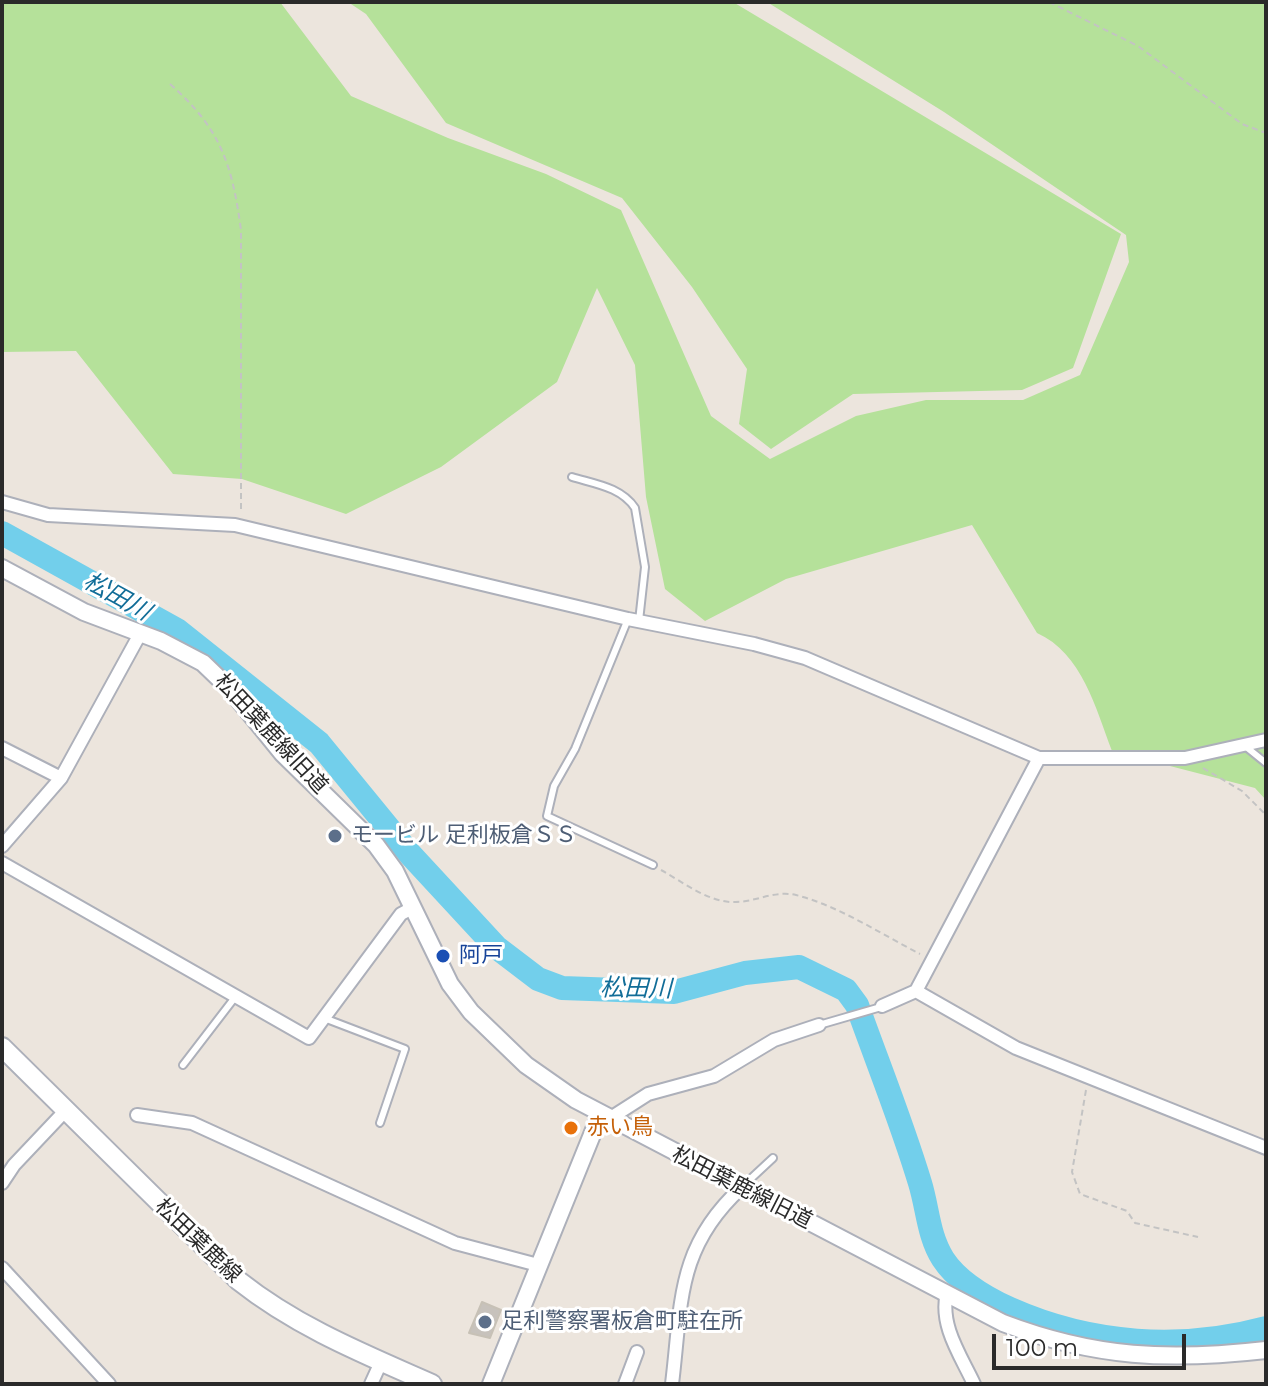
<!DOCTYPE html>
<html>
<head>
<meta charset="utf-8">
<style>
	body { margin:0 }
	#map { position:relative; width:1268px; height:1386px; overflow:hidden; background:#ece5dd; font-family:Montserrat,sans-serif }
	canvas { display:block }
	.frame { position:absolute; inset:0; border:4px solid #2a2a2a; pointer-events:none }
	.scale { position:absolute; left:992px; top:1334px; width:194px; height:36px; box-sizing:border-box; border:4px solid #2a2a2a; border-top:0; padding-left:10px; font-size:24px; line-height:28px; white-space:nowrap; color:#2a2a2a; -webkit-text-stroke:6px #fff; paint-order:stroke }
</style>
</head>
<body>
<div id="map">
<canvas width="1268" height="1386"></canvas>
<div class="frame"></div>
<div class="scale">100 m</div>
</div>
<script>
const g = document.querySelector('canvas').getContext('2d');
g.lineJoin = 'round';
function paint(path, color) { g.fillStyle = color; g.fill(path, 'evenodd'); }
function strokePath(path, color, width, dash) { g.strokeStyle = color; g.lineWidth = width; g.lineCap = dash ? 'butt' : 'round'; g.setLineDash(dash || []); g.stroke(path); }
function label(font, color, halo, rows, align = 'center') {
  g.font = font + ' Montserrat,"Noto Sans JP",sans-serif'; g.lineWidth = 6; g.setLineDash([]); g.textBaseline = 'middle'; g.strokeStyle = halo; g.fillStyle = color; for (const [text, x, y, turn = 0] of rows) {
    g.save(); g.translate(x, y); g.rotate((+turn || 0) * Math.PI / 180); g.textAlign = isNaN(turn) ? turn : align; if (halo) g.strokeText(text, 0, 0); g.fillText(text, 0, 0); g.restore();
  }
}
paint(new Path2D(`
	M2,2H280L351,96L448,138L546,174L621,210L711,416L770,459L856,416L926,400H1023L1080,375L1129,262L1126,235L944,112L767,2H1266V800L1255,788L1112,751C1096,709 1082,653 1037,633L972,525L786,579L705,621L665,589L646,497L635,365L597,288L557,382L441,467L346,514L242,479L173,474L76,351L2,352Z
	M348,2H733L1121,234L1073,368L1022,390L853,394L771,449L739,424L747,369L692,287L622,198L446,123L366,14Z`), '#b5e19a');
strokePath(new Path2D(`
	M2,533L177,630L319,743L409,853L496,947L538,979L562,988L674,992L745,973L799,967L846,990L857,1005C878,1064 902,1123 920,1183C928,1209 928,1235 943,1259C958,1282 986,1298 1010,1309C1091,1345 1181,1351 1266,1328`), '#72cfeb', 24);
const building = new Path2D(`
	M482,1302L501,1310L490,1338L469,1333Z`);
paint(building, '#c7c2bc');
strokePath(building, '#c7c1b6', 2);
const service = new Path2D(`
	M572,477C595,484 621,487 635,508L645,567L639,621
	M628,619L575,749L554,786L547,816L653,865
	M1245,746L1266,763
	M324,1018L405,1049L380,1123
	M819,1025L881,1007
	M183,1065L236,996
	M744,1185L773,1158`);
const minor = new Path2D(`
	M2,502L48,515L235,525L628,619L754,644L805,658L1039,758H1185L1266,740
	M2,748L61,778L2,846
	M61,778L140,634
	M2,863L309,1038L401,914L414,907
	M916,991L1016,1048L1266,1148
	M882,1006L916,991L1039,758
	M137,1115L192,1123L455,1243L538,1265
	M609,1119L648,1094L714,1076L774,1040L819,1025
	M2,1183L14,1165L66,1110
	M2,1268L109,1384
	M947,1293C939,1325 961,1356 974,1384
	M371,1384L381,1362
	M625,1384L637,1352
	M672,1384C682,1303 676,1248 741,1188`);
const tertiary = new Path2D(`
	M2,568L84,612L161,641L203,663L230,689L282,753L376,845L395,871L450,984L471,1012L526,1065L576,1100L1003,1323C1095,1358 1169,1361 1266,1350
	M491,1384L600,1115`);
const secondary = new Path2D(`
	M2,1047L239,1281C297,1327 364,1354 432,1384`);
strokePath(service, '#adb0ba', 10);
strokePath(minor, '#adb0ba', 16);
strokePath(tertiary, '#adb0ba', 20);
strokePath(secondary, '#adb0ba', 22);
strokePath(new Path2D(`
	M1049,2L1138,46L1242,124L1266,133
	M170,84C221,129 232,164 241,230V513
	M1203,768L1242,791L1266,815
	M661,870C683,882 709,903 735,902C756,902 774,890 796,895C839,906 881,934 920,954
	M1086,1090L1072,1172L1080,1194L1127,1211L1135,1223L1198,1237`), '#c3c3c3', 2, [6, 4]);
strokePath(service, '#fff', 6);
strokePath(minor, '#fff', 12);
strokePath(tertiary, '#fff', 16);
strokePath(secondary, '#fff', 18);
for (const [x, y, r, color] of [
	[335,836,8,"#5c6f8a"],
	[443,956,8,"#1a4fb4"],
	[571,1128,8,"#e8710a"],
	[485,1322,8,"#5c6f8a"]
]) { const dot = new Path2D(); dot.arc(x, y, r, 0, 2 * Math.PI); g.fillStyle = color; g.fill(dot); strokePath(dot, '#fff', 3); }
label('22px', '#2a2a2a', '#fff', [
	["松田葉鹿線旧道",271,734,47],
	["松田葉鹿線旧道",742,1188,27],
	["松田葉鹿線",198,1241,44]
]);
label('22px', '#4e5e75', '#fff', [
	["モービル 足利板倉ＳＳ",351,836],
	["足利警察署板倉町駐在所",501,1322]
], 'left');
label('22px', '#164399', '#fff', [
	["阿戸",459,956]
], 'left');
label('22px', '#c56008', '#fff', [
	["赤い鳥",587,1128]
], 'left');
label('italic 24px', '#116d98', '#fff', [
	["松田川",117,597,29],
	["松田川",636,989,1]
]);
</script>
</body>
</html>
